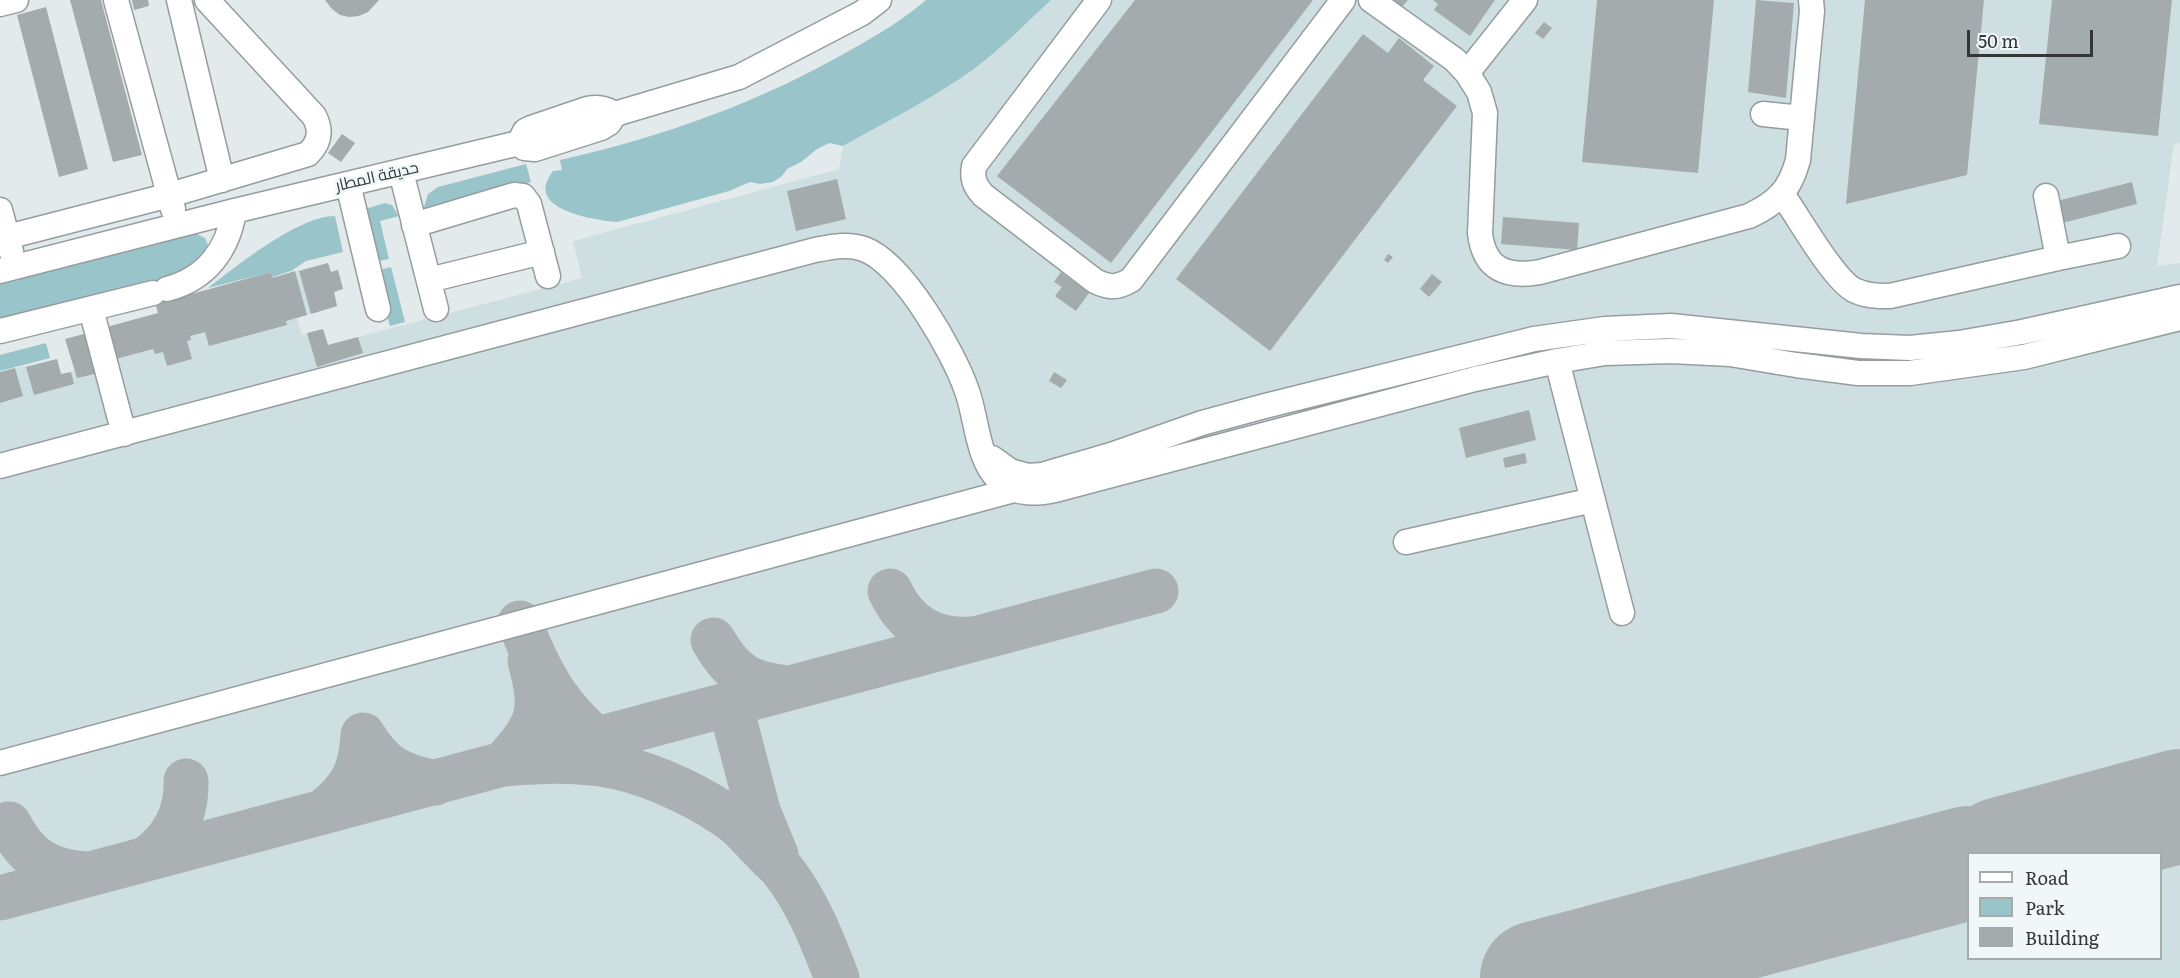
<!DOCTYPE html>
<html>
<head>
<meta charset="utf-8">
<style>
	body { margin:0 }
	#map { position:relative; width:2180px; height:978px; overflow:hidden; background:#e3eaeb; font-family:Literata,serif }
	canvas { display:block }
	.legend { position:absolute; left:1967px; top:852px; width:195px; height:108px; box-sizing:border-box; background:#f0f7f8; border:2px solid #a5aaab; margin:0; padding:8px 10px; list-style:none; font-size:18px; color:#343738 }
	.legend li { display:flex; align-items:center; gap:12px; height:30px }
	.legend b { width:30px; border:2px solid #a5aaab }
	.scale { position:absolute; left:1967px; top:30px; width:126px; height:27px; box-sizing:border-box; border:3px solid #343738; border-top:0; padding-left:8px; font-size:18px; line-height:21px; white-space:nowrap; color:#343738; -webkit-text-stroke:4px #f0f7f8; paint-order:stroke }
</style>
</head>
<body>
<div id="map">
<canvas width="2180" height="978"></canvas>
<ul class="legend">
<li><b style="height:8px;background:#fff"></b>Road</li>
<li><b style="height:16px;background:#99c4ca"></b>Park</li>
<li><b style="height:16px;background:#a4abac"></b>Building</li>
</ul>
<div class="scale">50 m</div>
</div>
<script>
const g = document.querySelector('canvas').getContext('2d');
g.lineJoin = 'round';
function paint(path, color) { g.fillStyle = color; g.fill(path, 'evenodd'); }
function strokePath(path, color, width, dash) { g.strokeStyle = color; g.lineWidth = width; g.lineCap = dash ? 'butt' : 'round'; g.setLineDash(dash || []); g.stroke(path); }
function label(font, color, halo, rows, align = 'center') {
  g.font = font + ' Literata,Cairo,serif'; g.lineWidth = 5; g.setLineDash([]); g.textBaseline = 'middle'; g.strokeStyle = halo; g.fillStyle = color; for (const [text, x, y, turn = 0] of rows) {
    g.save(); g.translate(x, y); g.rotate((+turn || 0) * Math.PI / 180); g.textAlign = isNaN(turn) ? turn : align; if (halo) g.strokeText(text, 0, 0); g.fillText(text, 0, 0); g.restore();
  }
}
paint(new Path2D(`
	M1051,0H2180V144L2174,143L2157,266L2180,263V978H0V372L57,359L61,374L75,371L65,339L158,313L155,304L271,272L273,277L328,263L331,272L338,270L343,289L334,292L337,306L297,318L302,335L323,329L328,345L582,278L573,241L839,169L843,146L930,97L973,69L990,56ZM1968,854H2160V958H1968Z`), '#cedfe1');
paint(new Path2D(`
	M926,0H1051C1026,23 1002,48 975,68C934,98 887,121 843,146L829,143L817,149L801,162L787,169L782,176L773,182L760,184L750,182L729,191L617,222C600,221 551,213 546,193C544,185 548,178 553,171L562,170L560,160C663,137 763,101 854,48C879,34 904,19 926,0Z
	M526,164L531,182L423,210L428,194L438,187Z
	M385,203L392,205L399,216L380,221L389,259L374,262L365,209Z
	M335,216L343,252L306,261L291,271L273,277L271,272L208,288C237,266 298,216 335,216Z
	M193,232L205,238L210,250L196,270L0,322V283Z
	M391,267L405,322L390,326L375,271Z
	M46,343L50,358L0,371V355Z`), '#99c4ca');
strokePath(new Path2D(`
	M890,591C906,625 933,642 971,639
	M520,623C544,685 564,715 616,756
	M713,640C733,675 750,685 790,688
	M730,704L758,811L776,855
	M556,750L1156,591
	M503,764C539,725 544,713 530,661
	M323,812C352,789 361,772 363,735C382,767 399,775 435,783
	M9,824C27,859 49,872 87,874
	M146,859C173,840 187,814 186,781
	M0,898L503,764C541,761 580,759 617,767C654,775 706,799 736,823C746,831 755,843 765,852C771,859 779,865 784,872C808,903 823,942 837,978
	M1590,964C1608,963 1622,966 1636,978
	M1652,978C1659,957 1673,945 1694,937`), '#abb1b2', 45);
strokePath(new Path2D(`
	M2002,854L2180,806
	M1537,978L1968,863`), '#abb1b2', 114);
paint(new Path2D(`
	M70,0H101L142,155L113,162Z
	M132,0H148L149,6L134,10Z
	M325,0H379L368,12L359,16L349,17L340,15L332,9Z
	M1135,0H1313L1111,263L997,176Z
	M1391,0H1408L1400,9Z
	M1433,0H1495L1470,36L1434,10L1438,4Z
	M1597,0H1714L1698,173L1582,162Z
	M1756,0L1794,3L1786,98L1748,92Z
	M1865,0H1984L1967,175L1846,204Z
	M2052,0H2172L2158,136L2039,124Z
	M46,7L88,169L59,177L17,15Z
	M1544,22L1552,28L1543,39L1535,33Z
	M1363,34L1388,53L1399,38L1434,66L1423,80L1457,106L1270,351L1176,279Z
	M342,134L355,143L341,162L328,153Z
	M837,179L846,219L796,231L787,191Z
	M2132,182L2137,204L2062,223L2057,201Z
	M1503,217L1579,223L1577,250L1501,244Z
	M1388,254L1393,257L1388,263L1384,260Z
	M328,263L331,272L338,270L343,289L334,292L337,306L311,314L299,271Z
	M295,271L307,315L286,321L287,325L209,346L205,332L190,336L191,340L187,341L192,359L167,366L163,352L155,354L153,349L112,360L103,328L158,313L150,282L164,278L170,300L271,272L273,278Z
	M1061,272L1089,293L1076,311L1055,296L1062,287L1054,282Z
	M1432,274L1442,282L1429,297L1420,289Z
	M323,329L328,345L358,337L363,353L317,367L307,333Z
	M92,332L103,372L77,378L65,339Z
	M57,359L61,374L71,372L74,384L34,395L26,367Z
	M15,368L23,396L0,403V372Z
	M1054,372L1067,380L1061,388L1049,381Z
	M1529,410L1536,440L1466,458L1459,428Z
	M1525,453L1527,463L1505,468L1503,458Z`), '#a4abac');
const minor = new Path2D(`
	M116,0L173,209
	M179,0L222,180
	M1099,0L974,166C972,178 974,185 983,195L1095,281C1109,288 1117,288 1131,280L1343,0
	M1371,0L1455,60L1467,73L1479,92L1485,113L1480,233C1484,269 1506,278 1540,272L1749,216C1777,203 1790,190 1798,160L1812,11L1811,0
	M0,4L16,0
	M1467,73L1525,0
	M1763,114L1802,118
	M519,143L525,131L531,128L587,109C598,107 605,108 615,114
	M401,172L436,309
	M348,184L378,309
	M1782,194C1798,216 1833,279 1854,290C1866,296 1878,296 1890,296L2058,258L2118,246
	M2046,196L2058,258
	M0,210L11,251
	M414,225L514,195L523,196L529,204L548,276
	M7,237L170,195L308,154C320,142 322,131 314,116L207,0
	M0,271L234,211L519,143L524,148L535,149L601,128L609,123L615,114L739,77L862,13L879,0
	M429,280L542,252
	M167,289C206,279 228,250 234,211
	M91,309L124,434
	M0,331L153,293
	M1557,361L1622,613
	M992,458L1010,471L1028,476L1042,475L1111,455L1202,423L1265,406L1534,339L1605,329L1671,326L1861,346L1910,348L1959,343L2022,332L2180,297
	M0,466L815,250C831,247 848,243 864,249C903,263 954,353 967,391C977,419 977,459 999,480C1016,496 1038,494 1059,489L1475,379L1557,361L1605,353L1671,351L1730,354L1796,365L1858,373H1910L2024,357L2180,318
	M1406,542L1593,500
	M0,763L1014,490`);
strokePath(minor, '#969d9e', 27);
strokePath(minor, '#fff', 24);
label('16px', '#343738', '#f0f7f8', [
	["حديقة المطار",377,177,-13]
]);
</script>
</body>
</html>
